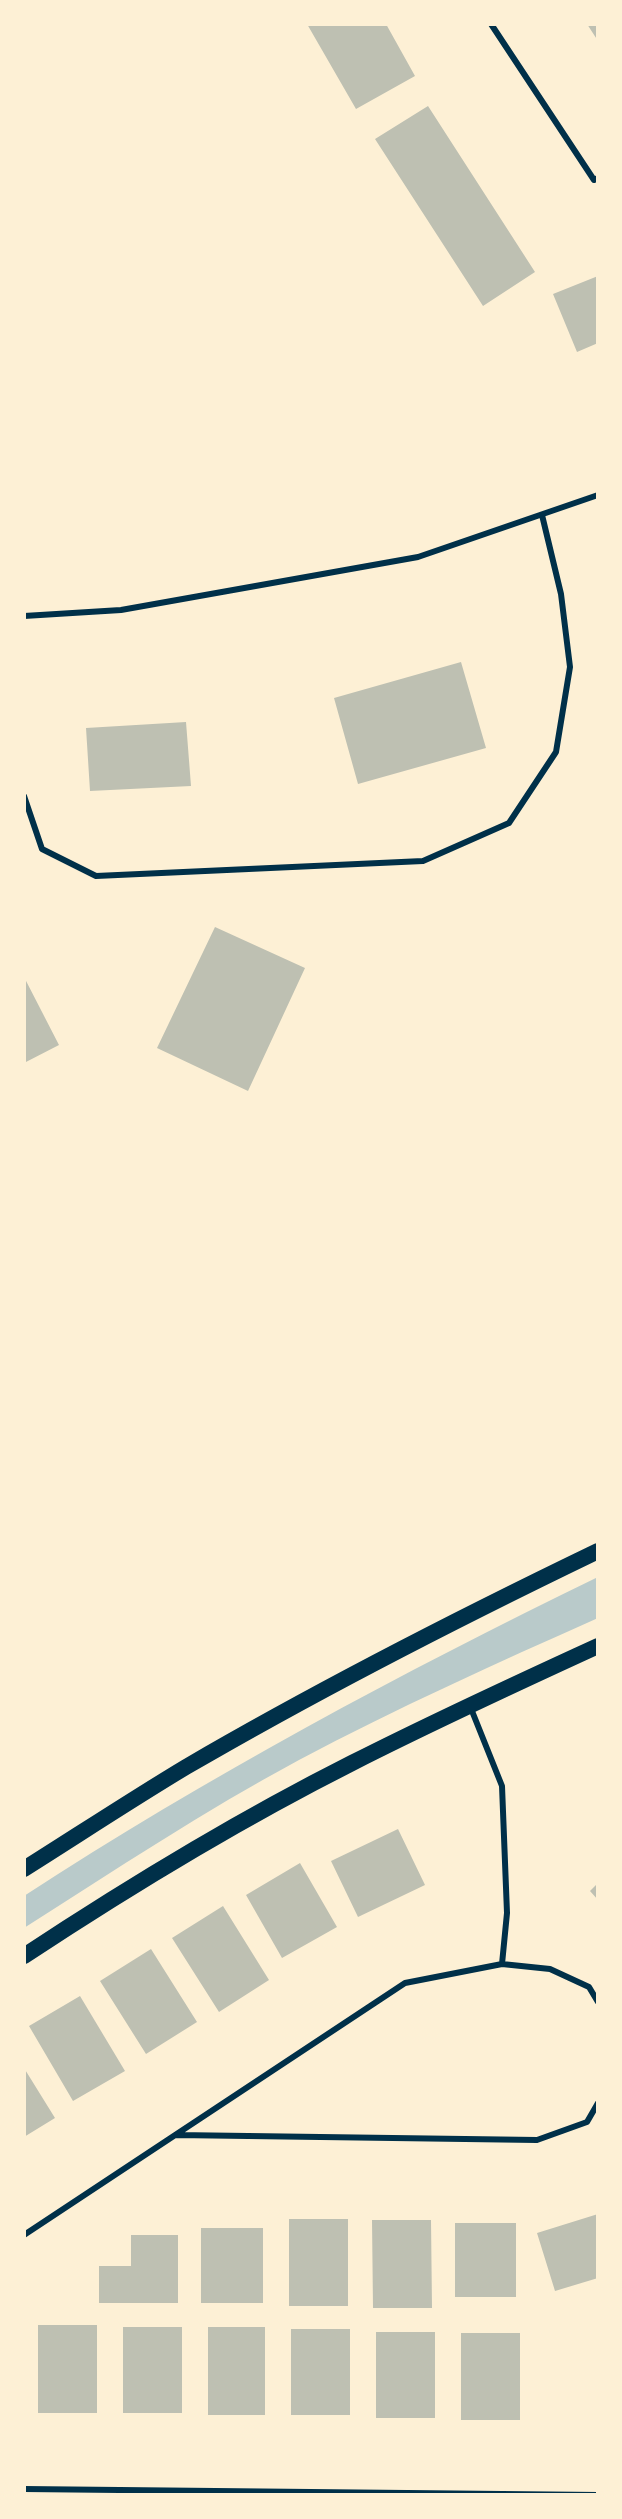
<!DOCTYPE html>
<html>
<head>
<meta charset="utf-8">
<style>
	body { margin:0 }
	#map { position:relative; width:622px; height:2519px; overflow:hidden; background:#fdf0d5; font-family:Barlow,sans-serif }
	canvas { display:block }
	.frame { position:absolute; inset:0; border:26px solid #fdf0d5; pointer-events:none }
</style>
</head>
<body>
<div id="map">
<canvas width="622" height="2519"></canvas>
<div class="frame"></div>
</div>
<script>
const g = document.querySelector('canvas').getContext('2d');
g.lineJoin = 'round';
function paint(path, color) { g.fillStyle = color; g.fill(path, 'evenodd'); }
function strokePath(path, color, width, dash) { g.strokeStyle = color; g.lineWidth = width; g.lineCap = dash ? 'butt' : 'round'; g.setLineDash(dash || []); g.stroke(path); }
paint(new Path2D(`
	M598,1577V1618C497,1663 397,1708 299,1760C204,1811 115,1870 24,1928V1896C208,1776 401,1673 598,1577Z`), '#b9caca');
paint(new Path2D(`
	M307,24H386L415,76L356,109Z
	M587,24H598V41Z
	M428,106L535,272L483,306L375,139Z
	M598,276V343L577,352L553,294Z
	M461,662L486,748L358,784L334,698Z
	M186,722L191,786L90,791L86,728Z
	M215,927L305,968L248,1091L157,1048Z
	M24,977L59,1045L24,1063Z
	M398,1829L425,1885L358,1917L331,1861Z
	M300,1863L337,1927L282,1958L246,1895Z
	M598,1883V1900L590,1891Z
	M223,1906L269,1980L219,2012L172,1938Z
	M151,1949L197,2022L146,2054L100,1981Z
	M80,1996L125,2071L73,2101L29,2026Z
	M24,2068L55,2118L24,2137Z
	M598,2214V2278L555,2291L537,2233Z
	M289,2219H348V2306H289Z
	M372,2220H431L432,2308H373Z
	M455,2223H516V2297H455Z
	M201,2228H263V2303H201Z
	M131,2235H178V2303H99V2266H131Z
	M38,2325H97V2413H38Z
	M123,2327H182V2413H123Z
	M208,2327H265V2415H208Z
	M291,2329H350V2415H291Z
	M376,2332H435V2418H376Z
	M461,2333H520V2420H461Z`), '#bec0b2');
strokePath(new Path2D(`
	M491,24L594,180L598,178
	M24,616L121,610L418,557L598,495
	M24,796L42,849L96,876L423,861L509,823L556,752L570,667L561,594L542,515
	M502,1964L550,1969L589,1987L598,2002
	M176,2135L537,2140L587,2122L598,2103
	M24,2235L405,1983L502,1964L507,1913L502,1786L470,1706
	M24,2489L598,2495`), '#003049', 6);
strokePath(new Path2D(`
	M24,1869C78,1835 131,1800 186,1767C320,1689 459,1618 598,1551
	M24,1956C130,1886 239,1820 352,1763C433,1722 515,1684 598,1646`), '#003049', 16);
</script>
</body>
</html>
